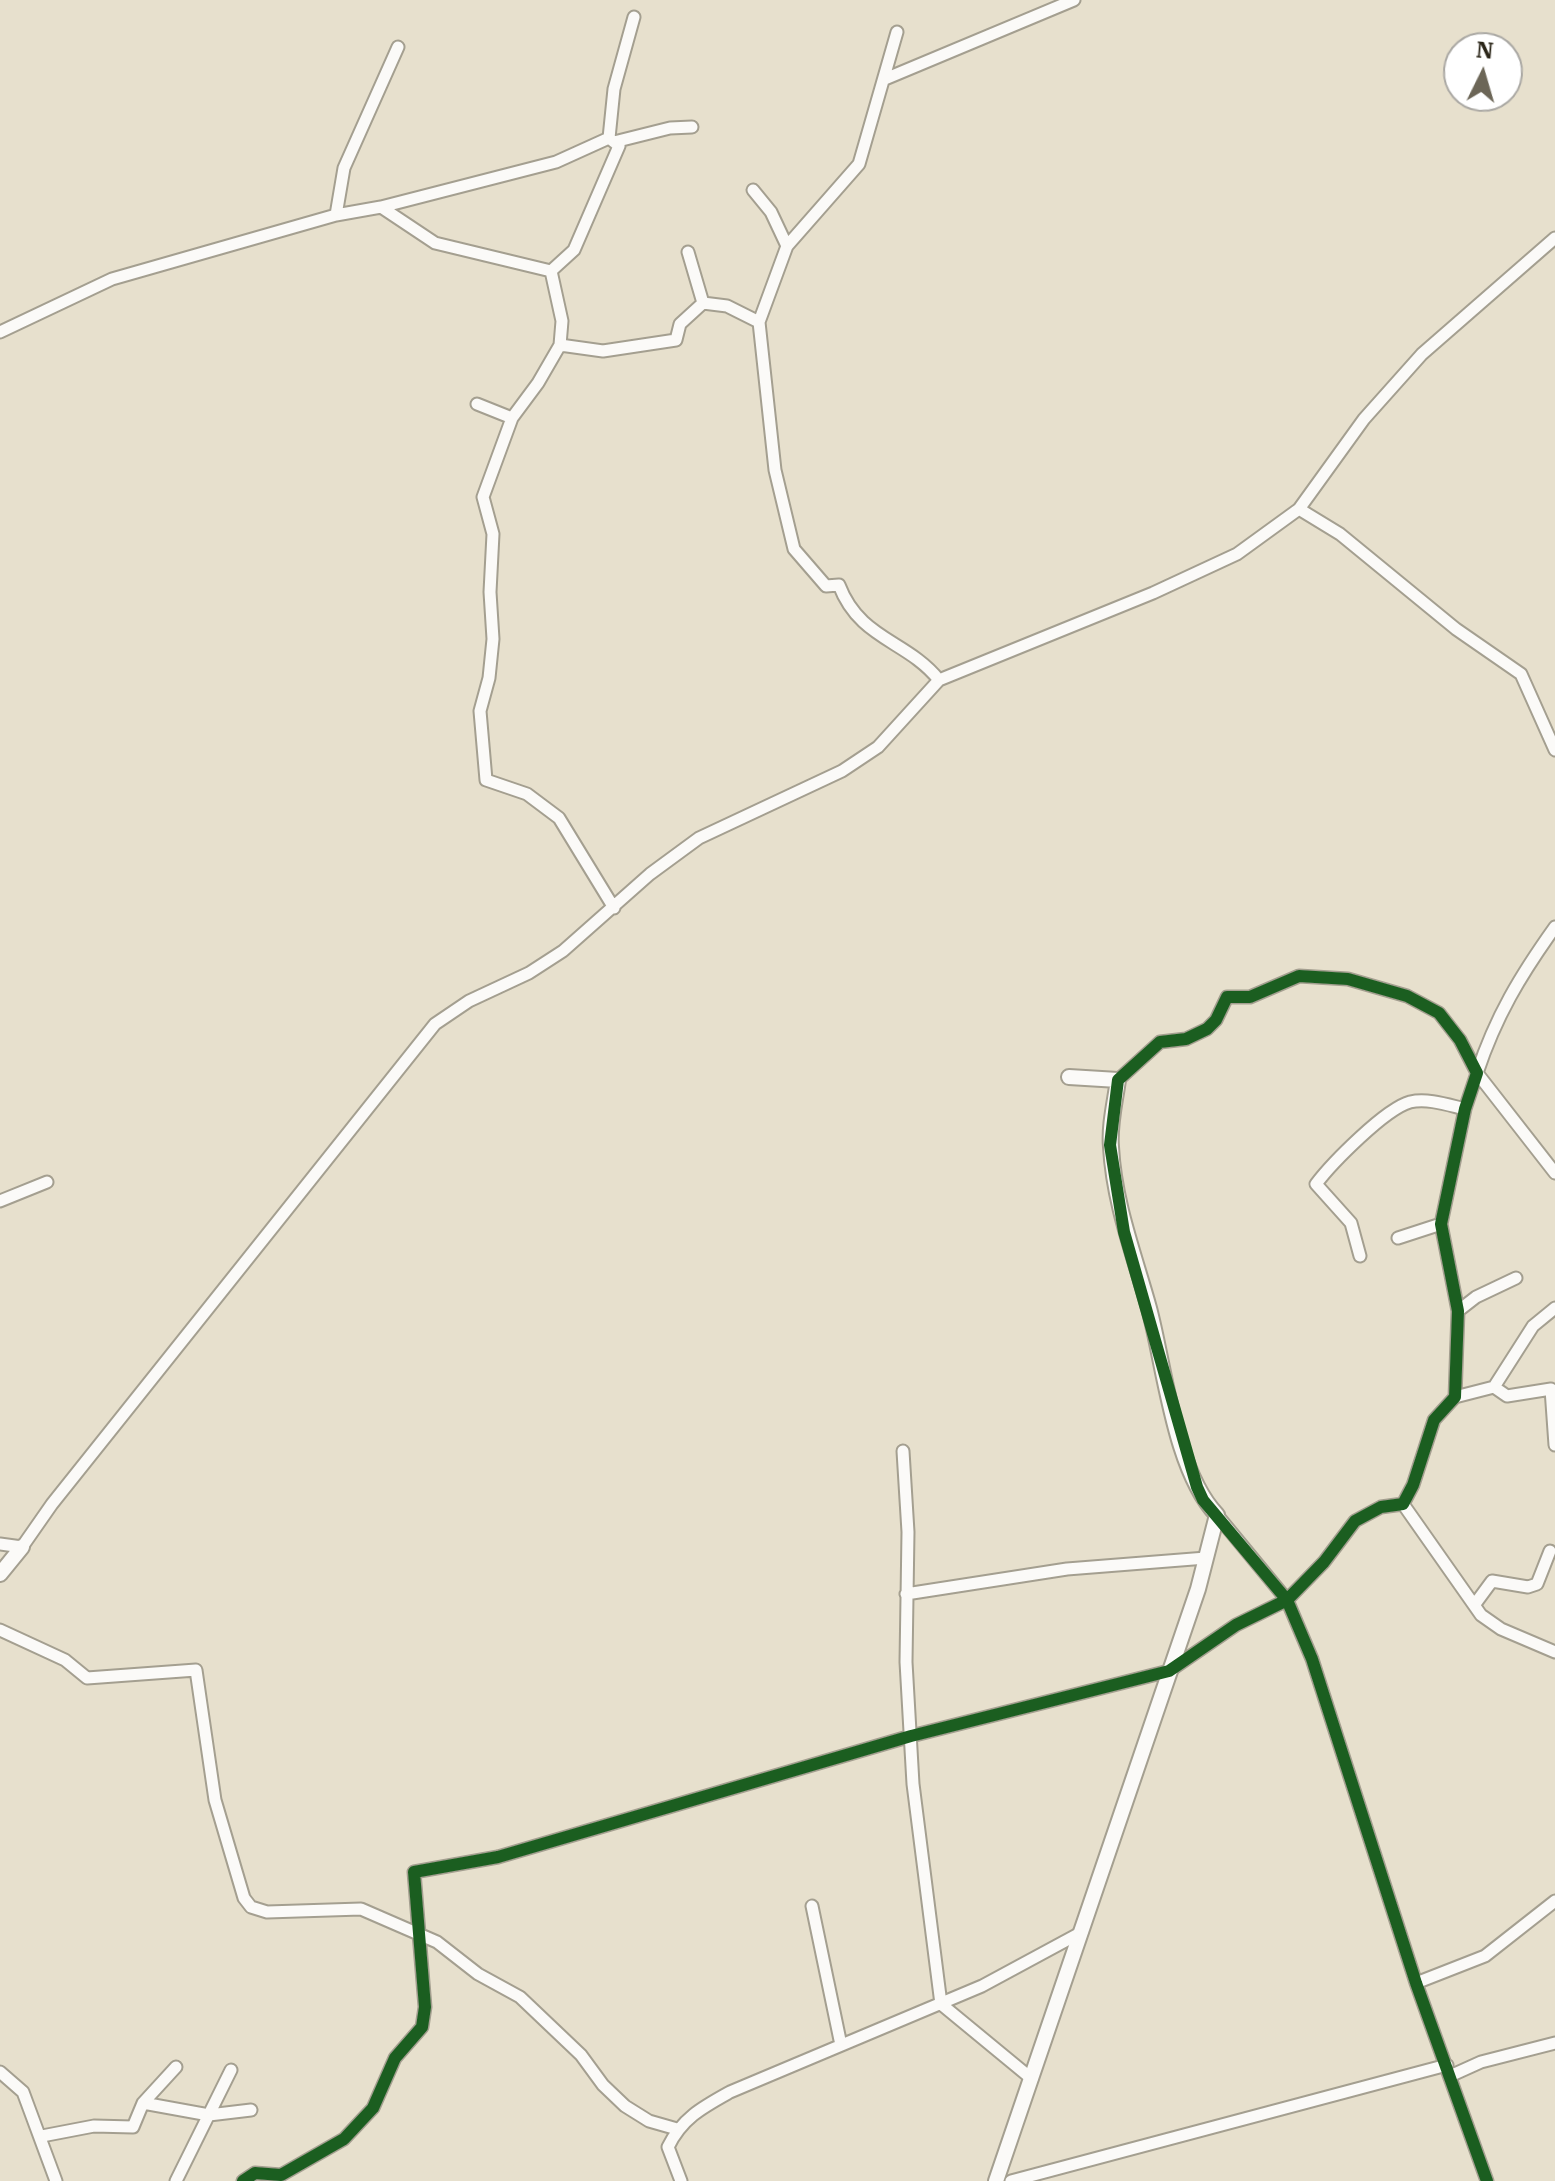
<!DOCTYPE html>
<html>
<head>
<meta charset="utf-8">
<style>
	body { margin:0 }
	#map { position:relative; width:1555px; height:2181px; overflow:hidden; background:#e7e0cd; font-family:"IBM Plex Serif",serif }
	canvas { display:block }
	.north { position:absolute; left:1443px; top:32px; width:80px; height:80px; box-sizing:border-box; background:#fff; border:2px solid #aaa8a3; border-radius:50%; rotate:5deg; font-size:22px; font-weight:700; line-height:32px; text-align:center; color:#2a2518 }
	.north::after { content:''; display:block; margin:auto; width:28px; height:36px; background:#6c6657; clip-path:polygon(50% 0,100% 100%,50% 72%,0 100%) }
</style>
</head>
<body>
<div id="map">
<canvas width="1555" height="2181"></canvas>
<div class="north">N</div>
</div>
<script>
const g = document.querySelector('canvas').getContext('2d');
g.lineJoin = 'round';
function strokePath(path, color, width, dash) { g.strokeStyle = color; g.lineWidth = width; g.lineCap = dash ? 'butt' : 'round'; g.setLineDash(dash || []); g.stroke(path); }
const minor = new Path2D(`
	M897,32L859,164L787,246L759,322L775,470L794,549L826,586L839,585C860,640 907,640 939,680
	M885,79L1074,0
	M614,142L670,128L692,127
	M753,190L771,212L787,246
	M381,207L435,243L551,271L562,321L560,345L603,351L676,340L680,324L703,303L727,306L759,322
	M336,215L344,168L398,47
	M688,252L703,303
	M551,271L574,250L619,146L609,138
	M0,332L112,279L336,215L381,207L556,162L609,138L614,89L634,17
	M560,345L538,383L512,418L483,497L493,534L490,592L493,639L489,678L480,711L486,780L527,794L559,818L614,908
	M477,404L512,418
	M1299,509L1340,534L1456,629L1521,674L1555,750
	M1555,927C1520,976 1496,1016 1477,1073L1555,1173
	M1118,1080L1160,1042L1186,1039L1207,1029L1216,1020L1227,997H1250L1299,976L1348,979L1407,996L1439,1013L1460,1040L1477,1073L1465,1109L1441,1224L1458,1311L1455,1397L1434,1420L1413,1485L1403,1504L1381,1507L1355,1521L1324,1562L1287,1600L1312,1659L1416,1983L1487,2181
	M0,1201L47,1182
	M1398,1238L1441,1224
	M1360,1256L1351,1223L1316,1184C1332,1163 1385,1109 1410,1102C1428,1098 1448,1105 1465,1109
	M1458,1311L1476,1297L1516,1278
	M1494,1387L1507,1396L1551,1389L1555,1445
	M1455,1397L1494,1387L1533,1326L1555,1308
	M903,1451L908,1532L906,1662L913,1784L941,2004L1032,2079
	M1403,1504L1481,1615L1501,1629L1555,1652
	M0,1544L22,1547L52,1504L435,1024L469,1001L529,973L563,951L650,874L699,838L842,771L878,747L939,680L1153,593L1237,554L1299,509L1364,419L1422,354L1555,238
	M906,1594L1067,1569L1206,1558
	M1475,1604L1492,1581L1528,1587L1537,1584L1550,1551
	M0,1630L65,1660L87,1678L196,1670L215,1800L244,1898L251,1907L267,1912L361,1909L437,1942L478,1974L520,1997L581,2055L603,2085L625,2106L649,2121L677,2129
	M812,1906L841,2045
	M1416,1983L1485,1956L1555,1901
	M0,2072L23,2092L56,2181
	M1450,2076L1481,2062L1555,2043
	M143,2103L209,2115L251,2110
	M42,2136L94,2126L133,2127L143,2103L176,2067
	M176,2181L231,2070
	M243,2181L255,2173L281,2175L344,2139L373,2108L395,2058L422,2027L425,2007L414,1872L498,1857L911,1736L1169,1671L1236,1625L1287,1600L1217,1515
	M681,2181L668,2147C682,2118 703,2107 730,2092L982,1986L1082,1932
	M1011,2181L1447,2065`);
const tertiary = new Path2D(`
	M0,1574L22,1547
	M996,2181L1198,1589L1217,1515C1174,1470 1165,1368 1149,1308C1134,1254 1114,1203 1111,1147C1109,1126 1115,1102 1118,1080L1069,1077`);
strokePath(minor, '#a49f90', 15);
strokePath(tertiary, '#a49f90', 18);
strokePath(minor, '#fbfaf8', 11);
strokePath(tertiary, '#fbfaf8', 14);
strokePath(new Path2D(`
	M243,2181L255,2173L281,2175L344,2139L373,2108L395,2058L422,2027L425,2007L414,1872L498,1857L911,1736L1169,1671L1236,1625L1287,1600L1203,1500L1197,1487L1124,1232L1110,1145L1118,1080L1160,1042L1186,1039L1207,1029L1216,1020L1227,997H1250L1299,976L1348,979L1407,996L1439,1013L1460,1040L1477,1073L1465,1109L1441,1224L1458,1311L1455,1397L1434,1420L1413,1485L1403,1504L1381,1507L1355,1521L1324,1562L1287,1600L1312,1659L1416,1983L1487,2181`), '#1b5e20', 12);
</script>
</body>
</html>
